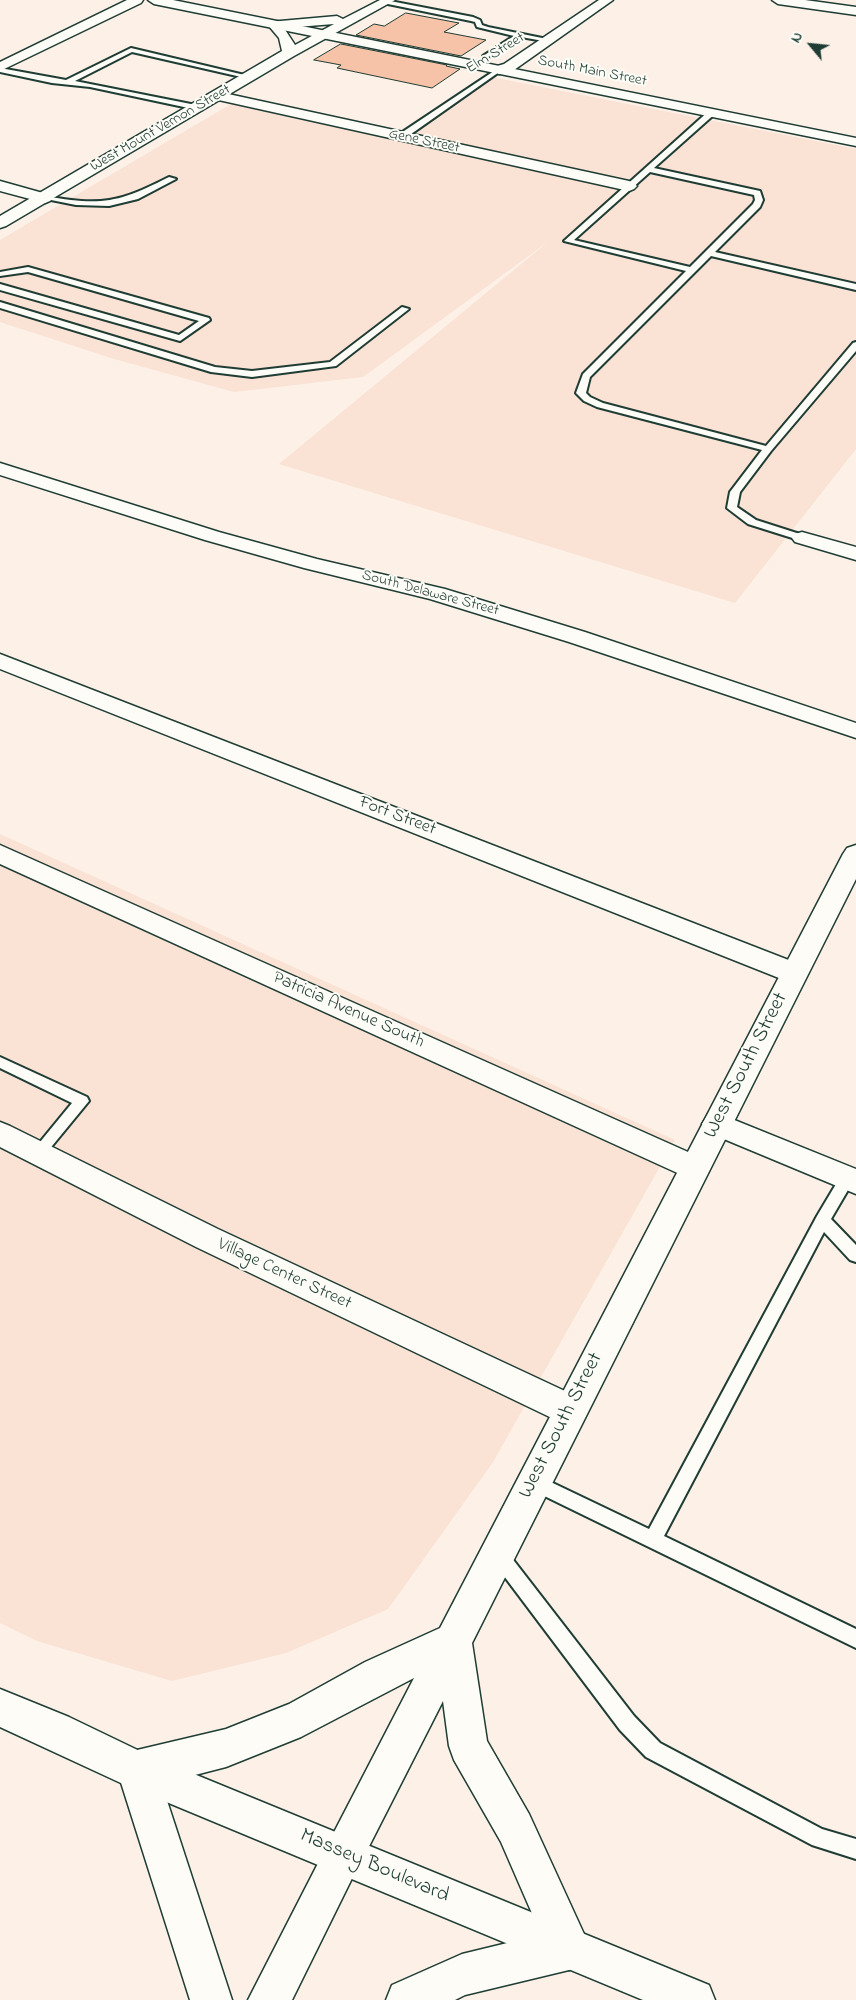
<!DOCTYPE html>
<html>
<head>
<meta charset="utf-8">
<style>
	body { margin:0 }
	#map { position:relative; width:856px; height:2000px; overflow:hidden; background:#fcf0e7; font-family:"Indie Flower",sans-serif }
	canvas { display:block }
	.north { position:absolute; left:786px; top:20px; width:50px; height:50px; -webkit-text-stroke:4px #fdfcf7; paint-order:stroke; rotate:298deg; font-size:14px; font-weight:700; line-height:20px; text-align:center; color:#1f3d34 }
	.north::after { content:''; display:block; margin:auto; width:18px; height:22px; background:#1f3d34; clip-path:polygon(50% 0,100% 100%,50% 72%,0 100%) }
</style>
</head>
<body>
<div id="map">
<canvas width="856" height="2000"></canvas>
<div class="north">N</div>
</div>
<script>
const g = document.querySelector('canvas').getContext('2d');
g.lineJoin = 'round';
function paint(path, color) { g.fillStyle = color; g.fill(path, 'evenodd'); }
function strokePath(path, color, width, dash) { g.strokeStyle = color; g.lineWidth = width; g.lineCap = dash ? 'butt' : 'round'; g.setLineDash(dash || []); g.stroke(path); }
function label(font, color, halo, rows, align = 'center') {
  g.font = font + ' "Indie Flower",sans-serif'; g.lineWidth = 4; g.setLineDash([]); g.textBaseline = 'middle'; g.strokeStyle = halo; g.fillStyle = color; for (const [text, x, y, turn = 0] of rows) {
    g.save(); g.translate(x, y); g.rotate((+turn || 0) * Math.PI / 180); g.textAlign = isNaN(turn) ? turn : align; if (halo) g.strokeText(text, 0, 0); g.fillText(text, 0, 0); g.restore();
  }
}
paint(new Path2D(`
	M491,77L856,149V449L735,603L279,464L549,241L363,377L234,392L111,358L0,322V240L231,104L399,141Z
	M0,834L675,1140L493,1462L388,1609L286,1653L172,1681L37,1641L0,1623Z`), '#fae2d4');
const building = new Path2D(`
	M406,13L459,23L444,32L486,40L461,56L356,35L374,24L384,26Z
	M341,44L447,65L446,66L460,69L432,88L337,68L341,65L314,60Z`);
paint(building, '#f6c2a8');
strokePath(building, '#1f3d34', 1);
const service = new Path2D(`
	M385,0L473,17L480,20L482,25L488,27L552,40L549,42L521,37L485,59L483,58V56L514,36L477,27L475,22L471,21L383,3L382,2Z
	M131,48L253,77L250,79L132,52L75,81L201,106V110H198L90,87L52,83L0,72V68L66,80Z
	M497,69L502,70L404,139H398V135Z
	M710,110L717,112L654,168L760,191L763,200L760,207L715,252L856,284V290L711,256L590,377L586,393L590,397L603,403L766,446L853,343L856,342V351L771,451L740,492L737,507L756,520L806,536L807,538L806,540L802,541L748,524L727,508L730,492L762,450L597,407L584,401L576,393L583,374L686,271L564,241ZM650,172L754,195L755,200L753,204L690,267L574,240Z
	M169,177L176,179L138,199L109,206L76,205L41,198L45,196C102,206 118,203 169,177Z
	M28,267L209,318L210,320L180,341L0,290V284L179,335L199,321L28,272L0,276V272Z
	M0,302L215,367L252,371L330,362L402,307L409,309L336,366L252,377L211,372L0,308Z
	M0,1057L87,1097L89,1101L43,1157L38,1159L33,1157L31,1153L72,1103L0,1068Z
	M847,1172L852,1174L855,1178L831,1219L856,1245V1262L850,1260L824,1232L664,1536L856,1629V1648L528,1488L525,1482L528,1476L534,1474L649,1529L817,1216L842,1174Z
	M498,1545L504,1548L634,1716L660,1743L822,1829L856,1839V1859L812,1845L646,1757L620,1730L492,1560L489,1554L492,1548Z`);
const minor = new Path2D(`
	M127,0H143L141,3L0,71V62Z
	M599,0H613L514,70L499,74L492,70L494,67L504,64Z
	M772,0H805L856,7V15L778,4Z
	M219,92L629,181L634,183L637,186L634,189L629,191L214,99L212,96L214,93Z
	M0,181L50,195L53,198L50,201L45,203L0,191Z
	M0,463L219,532L317,559L445,589L585,632L856,723V738L569,642L430,599L304,568L205,540L0,475Z
	M802,532L856,547V560L795,542L792,538L795,534Z
	M0,654L804,966L808,973L804,980L794,983L784,980L0,669Z
	M0,845L706,1160L710,1168L706,1176L695,1180L684,1176L0,864Z
	M717,1113L856,1169V1194L707,1132L702,1124L707,1116Z
	M0,1122L10,1126L218,1229L582,1399L587,1410L582,1421L570,1425L558,1421L196,1247L0,1147Z
	M137,1750L151,1756L157,1770L232,2000H190L117,1770L123,1756Z
	M344,1834L358,1840L364,1854L292,2000H248L330,1840Z
	M569,1928L584,1934L590,1949L584,1964L569,1970L465,1995L455,2000H386L392,1985L462,1954Z`);
const tertiary = new Path2D(`
	M148,0H173L856,138V146L154,4Z
	M856,845V879L472,1643L487,1741L529,1814L584,1934L590,1949L584,1964L569,1970L554,1964L501,1842L454,1760L449,1746L443,1701L358,1868L344,1874L330,1868L324,1854L330,1840L414,1678L301,1737L226,1767L137,1790L123,1784L117,1770L123,1756L137,1750L226,1729L289,1704L365,1662L440,1628L843,854L847,848Z`);
const primary = new Path2D(`
	M380,0H395L294,56L6,226L0,228V216L282,51L279,38L268,25L269,22L337,16L343,19ZM334,24L295,45L284,28Z
	M0,1689L69,1717L150,1756L709,1985L715,2000H643L123,1784L0,1727Z`);
strokePath(service, '#1f3d34', 4);
strokePath(minor, '#1f3d34', 3);
strokePath(tertiary, '#1f3d34', 3);
strokePath(primary, '#1f3d34', 3);
paint(service, '#fdfcf7');
paint(minor, '#fdfcf7');
paint(tertiary, '#fdfcf7');
paint(primary, '#fdfcf7');
label('15px', '#1f3d34', '#fdfcf7', [
	["Elm Street",496,54,-31],
	["South Main Street",592,72,11],
	["West Mount Vernon Street",161,129,-30],
	["Gene Street",424,142,12],
	["South Delaware Street",430,594,15]
]);
label('18px', '#1f3d34', '#fdfcf7', [
	["Fort Street",397,817,21],
	["Patricia Avenue South",348,1011,24],
	["Village Center Street",284,1275,25]
]);
label('21px', '#1f3d34', '#fdfcf7', [
	["West South Street",747,1066,-63],
	["West South Street",562,1426,-63],
	["Massey Boulevard",374,1867,23]
]);
</script>
</body>
</html>
